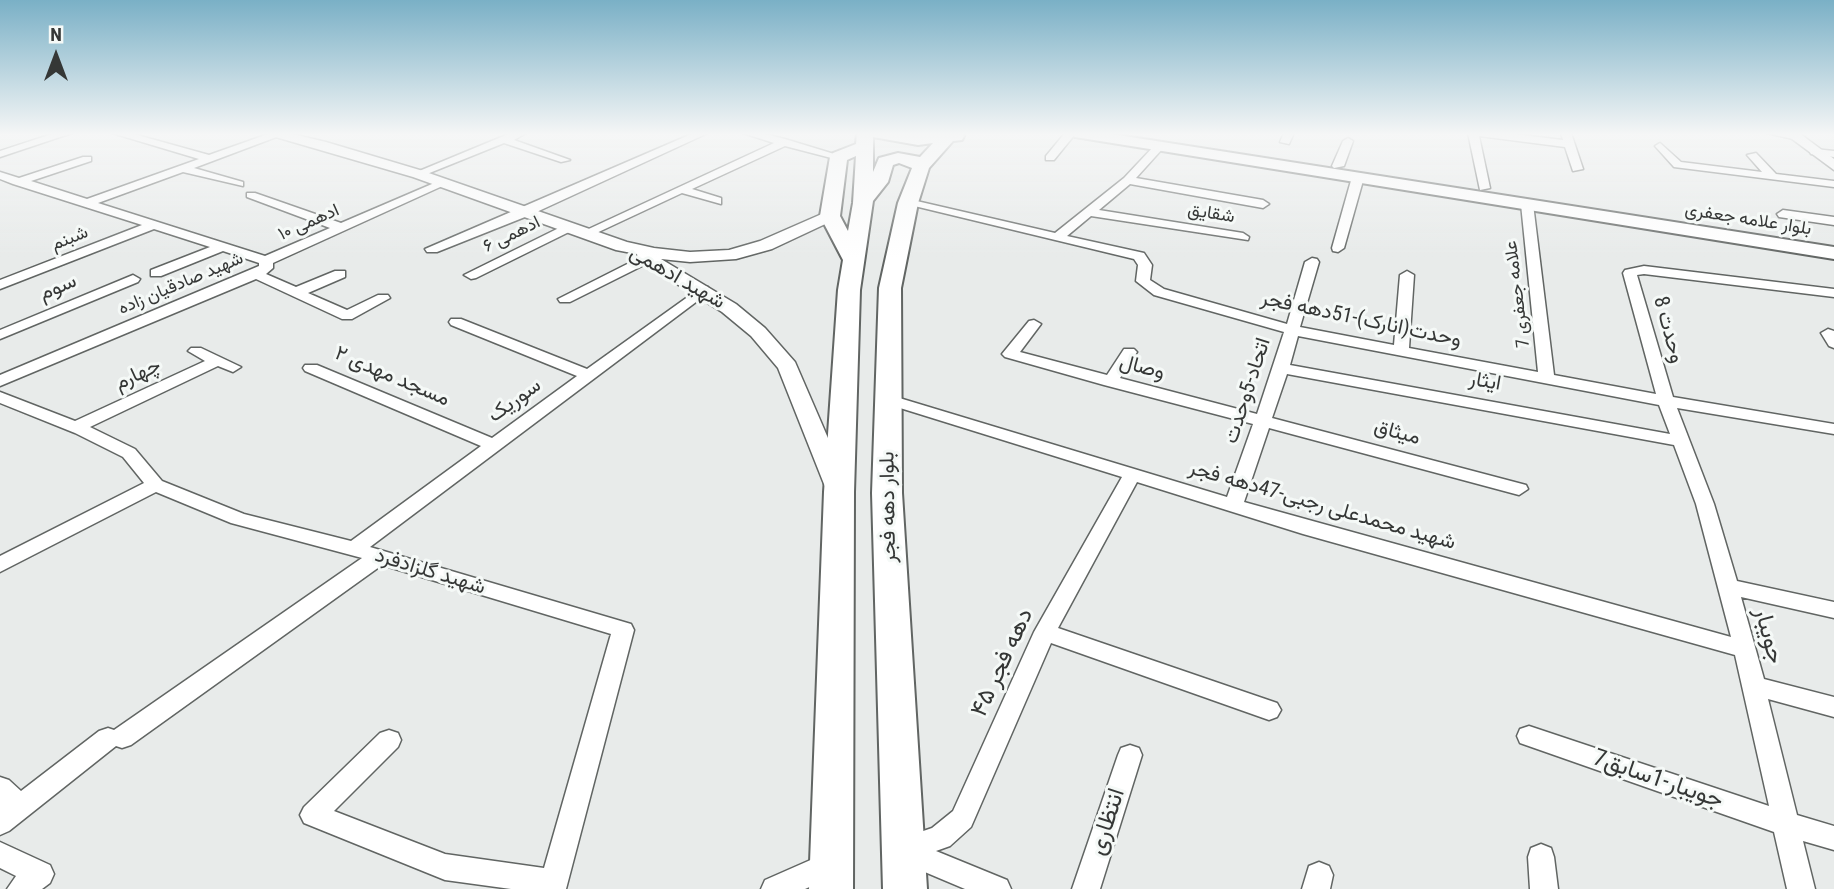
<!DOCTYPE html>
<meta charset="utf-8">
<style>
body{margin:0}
#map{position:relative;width:1834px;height:889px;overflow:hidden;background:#e8ebea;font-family:"Roboto Condensed",sans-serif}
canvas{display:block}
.north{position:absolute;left:21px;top:21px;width:70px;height:70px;-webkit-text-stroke:5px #f5f9f7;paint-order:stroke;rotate:0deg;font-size:19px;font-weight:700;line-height:28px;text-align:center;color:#353736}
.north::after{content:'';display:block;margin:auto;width:24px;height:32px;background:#353736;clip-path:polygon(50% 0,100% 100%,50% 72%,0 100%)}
</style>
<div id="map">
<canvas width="1834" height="889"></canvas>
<div class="north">N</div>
</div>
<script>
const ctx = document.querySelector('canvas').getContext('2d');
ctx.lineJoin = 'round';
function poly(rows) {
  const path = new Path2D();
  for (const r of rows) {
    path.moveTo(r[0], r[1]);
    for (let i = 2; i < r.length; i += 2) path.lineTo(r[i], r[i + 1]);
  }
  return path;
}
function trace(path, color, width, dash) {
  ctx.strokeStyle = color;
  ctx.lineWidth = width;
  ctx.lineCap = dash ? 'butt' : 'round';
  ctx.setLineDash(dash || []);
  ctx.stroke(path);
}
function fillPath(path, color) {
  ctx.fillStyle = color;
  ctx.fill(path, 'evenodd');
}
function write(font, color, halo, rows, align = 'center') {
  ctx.font = font + ' "Roboto Condensed",Vazirmatn,sans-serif';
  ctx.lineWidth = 6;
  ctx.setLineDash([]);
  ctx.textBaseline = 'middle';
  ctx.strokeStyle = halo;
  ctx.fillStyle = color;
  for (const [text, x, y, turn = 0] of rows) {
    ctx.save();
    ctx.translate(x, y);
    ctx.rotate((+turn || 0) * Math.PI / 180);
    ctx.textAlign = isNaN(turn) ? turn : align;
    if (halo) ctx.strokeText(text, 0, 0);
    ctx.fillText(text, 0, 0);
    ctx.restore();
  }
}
const minor = poly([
 [55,133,72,133,0,157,0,151,55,133],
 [112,133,130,133,209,155,271,133,287,133,194,168,243,182,243,186,183,172,98,203,265,256,330,228,247,197,247,193,255,193,341,223,439,181,449,183,273,263,273,268,266,274,296,287,335,271,345,271,345,277,308,293,347,310,378,295,388,295,390,298,352,319,342,319,256,279,0,386,0,375,259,266,259,263,223,251,161,276,151,276,151,270,210,247,154,229,0,289,0,280,142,225,13,184,0,179,0,172,19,178,83,157,91,157,91,161,31,181,87,199,199,159,112,133],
 [511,133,526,133,514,140,570,160,561,162,504,143,422,176,412,174,511,133],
 [694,133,708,133,530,215,437,252,427,252,425,249,694,133],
 [743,133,761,133,785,139,844,157,839,160,785,146,692,189,721,198,721,204,682,193,590,236,582,236,580,233,774,143,743,133],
 [1065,133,1076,133,1054,160,1046,160,1046,156,1065,133],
 [1284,133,1294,133,1289,144,1280,142,1284,133],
 [1468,133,1506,133,1563,140,1561,133,1571,133,1583,169,1573,171,1565,147,1479,136,1490,188,1480,190,1468,133],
 [1767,133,1795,133,1798,136,1793,139,1767,133],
 [1348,138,1353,141,1344,166,1334,168,1332,166,1343,141,1348,138],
 [1660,143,1681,162,1762,172,1747,155,1756,153,1776,174,1834,181,1834,187,1674,167,1655,146,1660,143],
 [1155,145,1164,147,1136,178,1263,200,1269,204,1263,208,1130,184,1099,210,1243,233,1249,237,1248,240,1091,216,1067,236,1144,253,1152,265,1150,280,1164,289,1287,324,1305,262,1312,258,1317,259,1319,262,1300,327,1394,345,1400,275,1407,271,1414,275,1409,348,1538,372,1521,204,1527,200,1533,204,1554,375,1656,394,1623,273,1625,270,1644,266,1834,289,1834,297,1644,274,1637,275,1673,397,1834,424,1834,434,1677,408,1714,504,1737,581,1834,602,1834,618,1741,597,1764,679,1834,697,1834,717,1768,699,1797,815,1834,826,1834,850,1803,841,1815,889,1787,889,1774,832,1520,743,1517,736,1520,729,1529,726,1769,806,1735,655,1303,534,1137,482,1058,628,1277,703,1281,710,1277,717,1269,720,1051,643,971,827,950,846,936,851,1007,880,1011,889,965,889,894,859,890,850,894,841,932,828,953,811,1034,632,1122,477,884,403,882,400,884,397,896,397,1227,497,1253,424,1104,385,1005,357,1002,354,1029,321,1034,320,1041,324,1020,352,1107,375,1124,349,1134,349,1137,352,1120,378,1257,414,1284,332,1154,295,1136,281,1138,265,1134,259,902,203,908,199,1055,233,1124,178,1155,145],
 [1298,336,1659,405,1670,434,1290,365,1298,336],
 [1287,374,1674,445,1696,504,1731,637,1244,502,1269,428,1519,495,1528,489,1526,485,1272,418,1287,374],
 [1815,149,1834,151,1834,157,1811,154,1810,152,1815,149],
 [1358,174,1364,177,1344,248,1338,252,1333,251,1332,248,1352,177,1358,174],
 [1783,210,1834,217,1834,225,1779,217,1777,214,1783,210],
 [569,223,575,227,573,230,476,278,471,279,464,275,569,223],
 [647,254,654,258,652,261,570,302,560,302,558,299,647,254],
 [133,275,140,279,138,282,0,339,0,330,133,275],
 [703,286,708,287,708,293,370,547,631,624,634,630,566,889,511,889,445,880,304,823,300,815,304,807,380,733,389,730,398,733,401,740,398,747,334,811,445,854,544,868,611,634,382,565,131,745,122,748,116,746,9,831,0,835,0,777,9,780,21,791,99,731,108,728,114,730,362,558,231,523,156,492,0,572,0,556,144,483,123,457,75,433,0,403,0,392,75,421,205,361,188,351,191,348,201,348,241,367,233,372,218,366,90,427,135,449,162,481,244,514,351,541,481,446,305,371,303,368,305,365,317,365,492,438,577,376,451,325,449,322,451,319,461,319,587,369,703,286],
 [1828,329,1834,331,1834,348,1829,346,1821,333,1828,329],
 [1130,745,1139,748,1142,755,1100,889,1072,889,1118,755,1121,748,1130,745],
 [0,842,50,865,54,874,50,883,42,889,7,889,16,876,0,868,0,842],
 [1541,844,1551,848,1554,857,1558,889,1530,889,1528,857,1531,848,1541,844],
 [831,851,841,855,845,864,841,873,805,889,761,889,765,880,831,851],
 [1319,862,1329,866,1333,875,1330,889,1302,889,1309,866,1319,862]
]);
const tertiary = poly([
 [262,133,288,133,326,142,423,171,627,242,654,248,690,252,729,250,760,241,824,213,836,213,838,216,836,219,772,249,736,259,690,262,661,259,736,304,765,328,795,362,850,489,847,494,838,497,829,494,826,489,778,368,751,336,722,312,638,260,637,254,616,250,413,177,262,133],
 [1784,133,1799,133,1834,159,1834,170,1784,133]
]);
const secondary = poly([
 [1068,133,1105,133,1834,247,1834,259,1075,137,1068,133]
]);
const primary = poly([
 [857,133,962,133,964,136,962,140,953,141,929,168,918,203,901,288,902,493,927,889,883,889,872,493,879,288,898,203,912,168,899,163,893,165,888,182,873,201,860,290,854,492,853,889,809,889,824,492,838,290,843,260,820,216,830,157,833,153,856,144,857,133],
 [873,137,918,145,933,143,920,157,898,153,879,158,873,172,873,137],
 [856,156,853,203,848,231,840,216,847,160,856,156]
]);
trace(minor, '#616563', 3);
trace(tertiary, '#616563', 3);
trace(secondary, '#616563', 4);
trace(primary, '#616563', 4);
fillPath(minor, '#fff');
fillPath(tertiary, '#fff');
fillPath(secondary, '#fff');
fillPath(primary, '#fff');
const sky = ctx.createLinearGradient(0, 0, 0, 258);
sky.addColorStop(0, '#7ab0c6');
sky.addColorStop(0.52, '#f5f6f6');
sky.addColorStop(1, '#f5f6f600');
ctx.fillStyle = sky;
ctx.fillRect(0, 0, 1834, 258);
write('18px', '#353736', '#f5f9f7', [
 ["شقایق",1211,214,9],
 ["بلوار علامه جعفری",1748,220,9],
 ["ادهمی ۱۰",309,223,-24],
 ["ادهمی ۶",512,235,-26],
 ["شبنم",70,239,-22],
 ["شهید صادقیان زاده",181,284,-23],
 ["علامه جعفری 7",1518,294,-97]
]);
write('21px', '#353736', '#f5f9f7', [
 ["شهید ادهمی",677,278,30],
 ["سوم",58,288,-23],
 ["وحدت(انارک)-51دهه فجر",1361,320,12],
 ["وحدت 8",1668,330,75],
 ["وصال",1142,368,15],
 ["چهارم",138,375,-25],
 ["مسجد مهدی ۲",392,377,23],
 ["ایثار",1485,382,10],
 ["اتحاد-5وحدت",1248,391,-72],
 ["سوریک",515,401,-36],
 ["میثاق",1397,433,15],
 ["شهید محمدعلی رجبی-47دهه فجر",1322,506,16],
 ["بلوار دهه فجر",889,507,-91],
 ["شهید گلزادفرد",430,572,17]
]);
write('24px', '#353736', '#f5f9f7', [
 ["جویبار",1768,636,75],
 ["دهه فجر ۴۵",1003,663,-65],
 ["7جویبار-1سابق",1658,780,19],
 ["انتظاری",1108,822,-72]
]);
</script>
